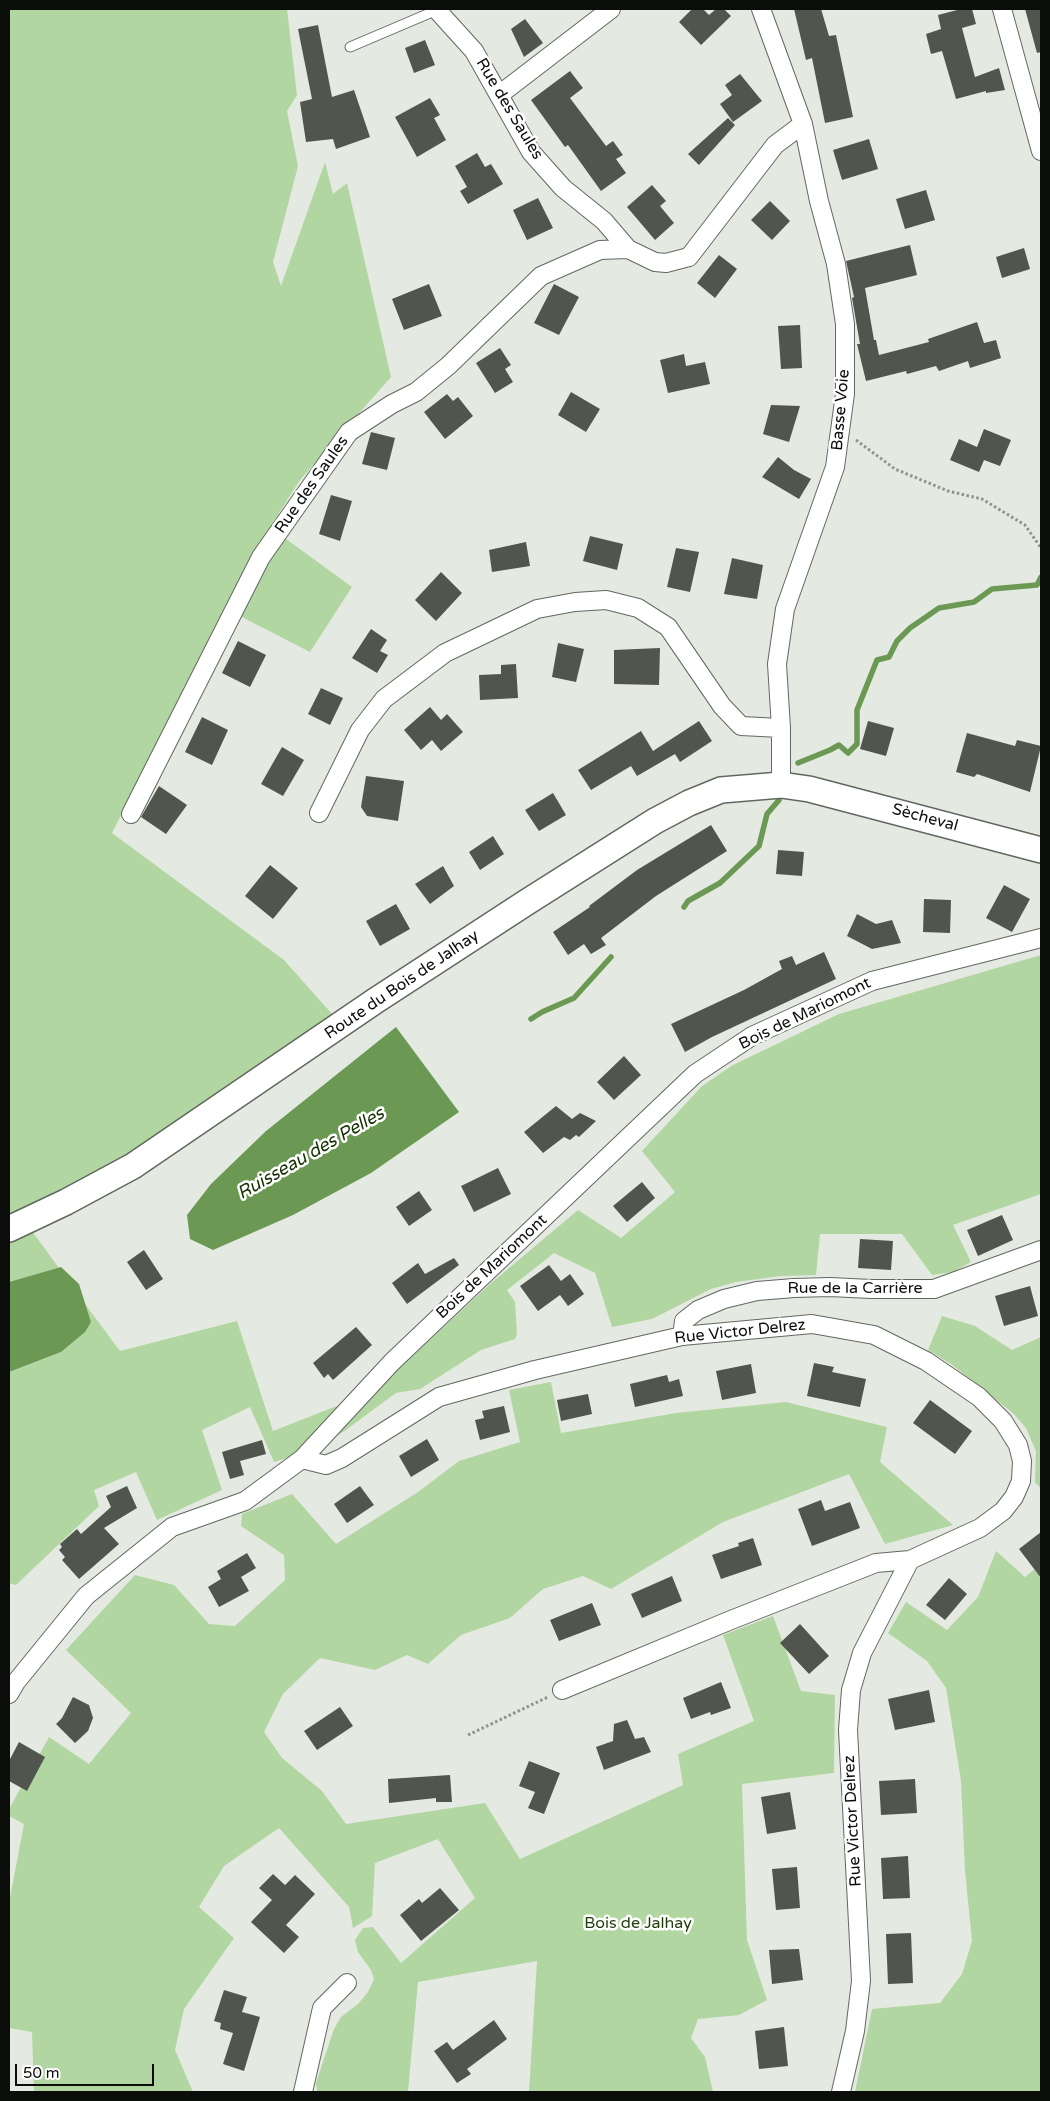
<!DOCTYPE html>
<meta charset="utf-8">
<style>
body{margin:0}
#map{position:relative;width:1050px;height:2101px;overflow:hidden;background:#e4eae2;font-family:"Varela Round",sans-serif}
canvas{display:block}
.frame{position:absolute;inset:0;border:10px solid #0b0d0b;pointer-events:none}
.scale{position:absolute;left:15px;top:2064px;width:139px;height:22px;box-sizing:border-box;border:2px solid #0b0d0b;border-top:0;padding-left:6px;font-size:15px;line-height:18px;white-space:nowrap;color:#0b0d0b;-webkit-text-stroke:4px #fff;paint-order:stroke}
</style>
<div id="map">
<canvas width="1050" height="2101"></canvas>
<div class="frame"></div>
<div class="scale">50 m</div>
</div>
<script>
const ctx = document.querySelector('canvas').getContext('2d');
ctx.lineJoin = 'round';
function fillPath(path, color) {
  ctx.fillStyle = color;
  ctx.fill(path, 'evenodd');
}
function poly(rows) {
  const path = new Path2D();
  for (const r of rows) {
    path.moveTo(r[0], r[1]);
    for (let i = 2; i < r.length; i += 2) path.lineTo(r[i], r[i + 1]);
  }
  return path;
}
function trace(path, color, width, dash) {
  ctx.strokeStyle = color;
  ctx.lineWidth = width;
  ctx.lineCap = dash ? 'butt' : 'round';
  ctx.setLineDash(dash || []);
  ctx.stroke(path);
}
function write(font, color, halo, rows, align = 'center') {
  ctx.font = font + ' "Varela Round",sans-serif';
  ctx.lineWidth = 5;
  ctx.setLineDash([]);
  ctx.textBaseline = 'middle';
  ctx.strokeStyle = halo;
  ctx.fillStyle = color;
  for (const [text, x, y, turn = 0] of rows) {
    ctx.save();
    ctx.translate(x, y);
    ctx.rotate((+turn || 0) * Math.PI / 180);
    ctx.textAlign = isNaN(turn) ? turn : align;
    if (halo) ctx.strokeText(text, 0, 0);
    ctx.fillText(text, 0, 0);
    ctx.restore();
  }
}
fillPath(poly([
 [9,9,287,9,297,95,287,111,298,166,273,262,281,286,325,162,333,194,347,183,391,377,300,480,252,555,112,833,284,960,341,1024,26,1223,59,1268,9,1282],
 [282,536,352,587,310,652,238,615],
 [1041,955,1041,1194,953,1225,971,1262,953,1272,932,1275,902,1234,820,1234,816,1275,781,1276,736,1282,711,1289,652,1319,612,1327,595,1273,554,1253,507,1290,515,1302,517,1334,515,1339,481,1350,420,1389,396,1393,343,1432,314,1450,274,1462,250,1407,202,1430,222,1490,157,1520,136,1472,94,1490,99,1506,16,1585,9,1583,9,1372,61,1352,91,1322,85,1304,120,1351,237,1321,273,1431,375,1391,490,1284,578,1210,621,1238,675,1192,642,1151,702,1086,733,1065,839,1014],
 [942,1316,975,1326,1012,1350,1041,1337,1041,1489,1035,1482,1036,1451,1026,1428,1014,1414,951,1364,928,1350],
 [551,1382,561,1433,676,1413,786,1402,887,1427,880,1462,953,1525,885,1544,849,1474,723,1522,611,1589,583,1576,543,1589,510,1618,461,1635,428,1664,407,1655,375,1670,320,1658,283,1694,264,1732,282,1758,322,1791,346,1824,485,1803,520,1859,683,1785,678,1754,754,1721,723,1635,773,1616,801,1691,835,1695,834,1773,742,1784,747,1940,767,2000,739,2015,698,2019,691,2038,705,2057,713,2092,529,2092,537,1961,418,1982,408,2092,317,2092,316,2083,334,2029,341,2017,358,2004,368,1992,374,1979,371,1970,358,1952,355,1940,363,1928,373,1927,401,1963,475,1898,438,1839,375,1863,372,1916,353,1928,349,1907,279,1828,224,1866,199,1907,234,1938,184,2009,175,2050,193,2092,34,2092,32,2032,9,2028,9,1903,24,1824,9,1816,9,1809,49,1737,89,1764,131,1713,66,1650,135,1575,174,1585,209,1624,235,1626,285,1580,284,1555,241,1526,242,1514,292,1494,336,1544,418,1492,459,1461,520,1442,509,1390],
 [996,1551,1025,1577,1041,1564,1041,2092,855,2092,872,2009,940,2003,962,1974,972,1941,965,1871,961,1781,946,1688,927,1661,888,1633,906,1602,947,1630,978,1597]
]), '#b2d6a1');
fillPath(poly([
 [396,1027,459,1112,371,1173,293,1215,213,1250,190,1239,187,1215,211,1184,266,1131],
 [61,1267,79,1284,91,1322,85,1332,61,1352,9,1372,9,1282]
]), '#6b9954');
trace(poly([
 [798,763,830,750,839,745,848,753,857,744,857,710,877,660,889,657,897,641,910,628,939,608,974,602,992,589,1037,585,1041,577],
 [684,907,688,901,720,883,759,846,767,814,779,800],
 [531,1019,542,1012,574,998,611,957]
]), '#6b9954', 5.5);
fillPath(poly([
 [692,9,703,9,709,15,716,9,724,9,731,16,701,45,679,22],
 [794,9,821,9,829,36,836,35,853,117,825,123,812,58,806,60],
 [961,9,972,9,976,24,962,28,975,77,999,68,1005,90,986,93,986,91,956,99,942,51,931,54,926,34,941,29,938,15],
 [1025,9,1041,9,1041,52,1037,53],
 [525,19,543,43,524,57,511,29],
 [318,25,332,97,354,90,370,137,336,149,333,139,306,142,300,102,312,99,298,29],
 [425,40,435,65,414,73,405,48],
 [570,71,583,88,570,98,606,146,613,141,623,155,616,159,626,173,601,191,568,145,565,147,531,100],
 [740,74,762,101,733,122,720,104,732,95,725,85],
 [430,98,440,115,434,118,446,140,417,157,395,117],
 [728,118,735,125,699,165,688,154],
 [869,139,878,169,842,180,833,150],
 [477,153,485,167,491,164,503,184,468,204,460,191,467,187,455,166],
 [652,185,666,201,660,206,674,223,655,240,627,207],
 [926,190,935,220,905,229,896,199],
 [538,198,553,228,527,240,513,210],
 [770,201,790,221,772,240,751,220],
 [910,245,917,275,865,288,874,340,876,340,879,355,929,342,928,339,977,322,984,343,996,340,1001,358,970,368,968,361,939,371,936,366,907,374,906,371,866,381,857,344,860,344,852,298,854,297,846,261],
 [1024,248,1030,269,1002,278,996,257],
 [719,255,737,269,715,298,697,283],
 [429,284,442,316,404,330,392,299],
 [554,284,579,297,559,335,534,323],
 [800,325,802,368,781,369,778,326],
 [500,348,511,365,505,369,513,382,495,393,476,363],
 [684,354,686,366,705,362,710,384,668,393,660,360],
 [571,392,600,409,586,432,558,415],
 [447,394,453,401,458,397,473,416,445,439,424,412],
 [771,405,800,406,789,442,763,434],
 [984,429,1011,440,1000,466,984,460,979,472,950,460,959,439,977,447],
 [371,432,395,438,387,470,362,464],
 [778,457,794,470,811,479,799,499,762,477],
 [331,495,352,501,340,541,319,534],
 [590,536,623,544,617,570,583,561],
 [526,542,530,566,492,572,489,550],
 [676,548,699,552,690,592,667,587],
 [732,558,763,565,757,599,724,594],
 [441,572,462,593,436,621,415,600],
 [371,629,387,640,380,651,388,655,377,673,352,658],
 [238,641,266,655,250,687,222,673],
 [558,643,584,649,576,682,552,677],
 [660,648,659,685,614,684,614,650],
 [516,664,518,698,480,700,479,675,501,674,501,665],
 [321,688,343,698,330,725,308,714],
 [430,707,441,720,447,714,463,732,441,751,432,740,421,750,404,730],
 [202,717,228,730,212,765,185,752],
 [699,721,712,741,680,762,675,754,637,776,631,766,591,790,578,770,641,731,653,751],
 [868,721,894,728,886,756,860,749],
 [967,733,1015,746,1017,740,1041,746,1030,792,977,774,974,777,956,772],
 [282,747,304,760,283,796,261,784],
 [366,776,404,781,398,821,367,816,361,807],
 [159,786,187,805,166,834,141,817],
 [553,793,566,815,539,831,525,810],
 [711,825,727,851,656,896,601,938,606,945,591,954,584,944,568,955,553,932,590,907,589,906,637,870],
 [493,836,504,854,480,870,469,852],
 [778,850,804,852,802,876,776,874],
 [270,865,298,888,273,919,245,896],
 [443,866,454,886,430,904,415,884],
 [1004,885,1030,899,1012,932,986,918],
 [924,899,951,900,950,933,923,932],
 [396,904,410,929,380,946,366,921],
 [857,914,876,924,892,920,901,943,872,949,847,936],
 [824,952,836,979,712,1037,685,1052,671,1024,744,990,782,969,779,961,792,956,796,965],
 [624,1056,641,1075,614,1100,597,1082],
 [556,1106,572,1119,580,1113,596,1121,579,1137,576,1135,570,1140,564,1137,543,1153,524,1132],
 [498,1168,511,1194,474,1212,461,1186],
 [642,1182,655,1198,627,1222,613,1206],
 [419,1191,432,1210,409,1226,396,1207],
 [1002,1215,1013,1240,978,1256,967,1230],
 [860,1239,893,1241,891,1270,858,1268],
 [144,1250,163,1279,146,1290,127,1262],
 [454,1258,459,1265,407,1304,392,1283,418,1263,425,1274],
 [549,1265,561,1281,570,1274,584,1294,568,1306,560,1295,538,1311,520,1286],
 [1030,1286,1038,1316,1004,1326,995,1296],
 [356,1327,372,1345,333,1380,328,1374,324,1378,313,1363],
 [814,1363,834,1367,832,1372,866,1379,860,1407,807,1396],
 [751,1364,756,1393,722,1400,716,1371],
 [667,1375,669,1382,679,1379,683,1396,635,1407,630,1384],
 [588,1394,592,1414,561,1421,557,1400],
 [930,1400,972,1431,955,1454,913,1423],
 [504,1406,510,1432,480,1440,475,1420,484,1418,482,1411],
 [427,1439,439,1460,411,1477,399,1456],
 [262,1440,266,1454,240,1461,244,1475,230,1479,222,1452],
 [127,1486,137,1508,104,1528,119,1544,79,1579,62,1560,65,1557,59,1550,62,1547,60,1544,77,1529,81,1534,111,1507,106,1496],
 [360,1486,374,1505,347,1523,334,1504],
 [821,1500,825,1511,850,1502,860,1528,812,1546,798,1509],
 [1041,1532,1041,1578,1019,1549],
 [753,1538,762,1565,721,1579,712,1555,739,1546,738,1543],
 [247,1553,256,1568,241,1577,249,1591,219,1607,208,1587,221,1579,217,1571],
 [672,1576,682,1601,642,1618,631,1594],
 [949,1578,967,1594,945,1620,926,1605],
 [592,1603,601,1625,559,1641,550,1620],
 [800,1624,829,1656,809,1674,780,1643],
 [721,1682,731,1708,711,1715,710,1712,691,1719,683,1698],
 [929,1690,935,1722,895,1730,888,1699],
 [73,1697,89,1705,93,1718,88,1731,75,1743,56,1724,62,1718],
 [340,1707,353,1726,317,1750,304,1731],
 [627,1720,635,1739,644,1737,651,1752,604,1770,596,1747,613,1741,614,1724],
 [19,1742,45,1757,27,1791,9,1781,9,1761],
 [529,1761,560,1773,544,1814,528,1808,535,1792,519,1786],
 [450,1775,452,1802,436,1802,436,1798,389,1803,388,1779],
 [915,1779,917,1813,881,1815,879,1781],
 [790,1792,796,1829,767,1834,761,1797],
 [908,1856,910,1898,883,1899,881,1858],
 [797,1867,800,1908,776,1910,772,1869],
 [273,1874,285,1885,295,1875,315,1894,286,1925,299,1937,284,1953,251,1922,272,1900,259,1888],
 [440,1888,459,1910,421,1941,400,1915,419,1899,422,1903],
 [911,1933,913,1983,888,1984,886,1934],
 [799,1949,803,1980,772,1984,769,1950],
 [224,1990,247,1997,242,2012,260,2017,244,2071,223,2064,233,2033,220,2029,221,2023,214,2021],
 [494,2020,507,2039,467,2069,471,2074,457,2083,434,2051,447,2042,453,2050],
 [784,2027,788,2066,759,2069,755,2031]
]), '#50554d');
const service = poly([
 [350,47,437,10]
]);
const minor = poly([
 [436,9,474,51,531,152,563,188,604,221,628,249,655,262,666,263,689,257,775,145,803,124],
 [761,9,803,124,819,201,836,264,845,324,845,394,835,467,785,609,777,664,781,728,781,785],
 [1002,9,1041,151],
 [499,95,611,9],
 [319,813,360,730,384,699,445,653,537,609,575,602,606,600,638,608,668,627,722,706,741,726,781,728],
 [131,814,261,557,349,432,392,404,416,392,448,366,541,276,600,250,628,249],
 [682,1336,684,1321,698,1310,724,1299,757,1291,794,1288,830,1287,871,1289,934,1289,1041,1250],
 [302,1459,326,1465,342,1458,439,1397,535,1370,682,1336,812,1324,874,1335,926,1361,979,1397,1003,1421,1018,1445,1022,1461,1021,1481,1014,1497,1003,1511,980,1528,910,1560,876,1563,731,1620,562,1690],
 [9,1694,16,1682,86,1596,172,1527,245,1501,302,1459,392,1362,695,1074,752,1036,872,981,1041,938],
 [303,2092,322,2008,347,1983],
 [841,2092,855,2031,861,1981,848,1730,851,1690,862,1653,910,1560]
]);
const secondary = poly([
 [9,1229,66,1202,133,1166,375,1001,527,902,655,821,689,803,721,790,781,785,809,789,1041,850]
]);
trace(service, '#626860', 11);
trace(minor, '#626860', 20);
trace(secondary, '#626860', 28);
trace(poly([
 [856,440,895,469,948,491,982,499,1025,525,1041,548],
 [468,1735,548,1697]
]), '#8f938d', 3, [2.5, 2.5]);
trace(service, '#fff', 9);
trace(minor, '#fff', 18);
trace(secondary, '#fff', 25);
write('16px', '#0b0d0b', '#fff', [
 ["Rue des Saules",509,109,59],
 ["Basse Voie",841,410,-85],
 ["Rue des Saules",312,485,-55],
 ["Sècheval",925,818,15],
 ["Route du Bois de Jalhay",402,985,-34],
 ["Bois de Mariomont",805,1014,-26],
 ["Bois de Mariomont",492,1267,-43],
 ["Rue de la Carrière",855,1289],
 ["Rue Victor Delrez",740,1332,-6],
 ["Rue Victor Delrez",853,1821,-93]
]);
write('16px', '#1e3d0b', '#fff', [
 ["Bois de Jalhay",638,1924]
]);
write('italic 18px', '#143200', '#fff', [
 ["Ruisseau des Pelles",311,1154,-30]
]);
</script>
